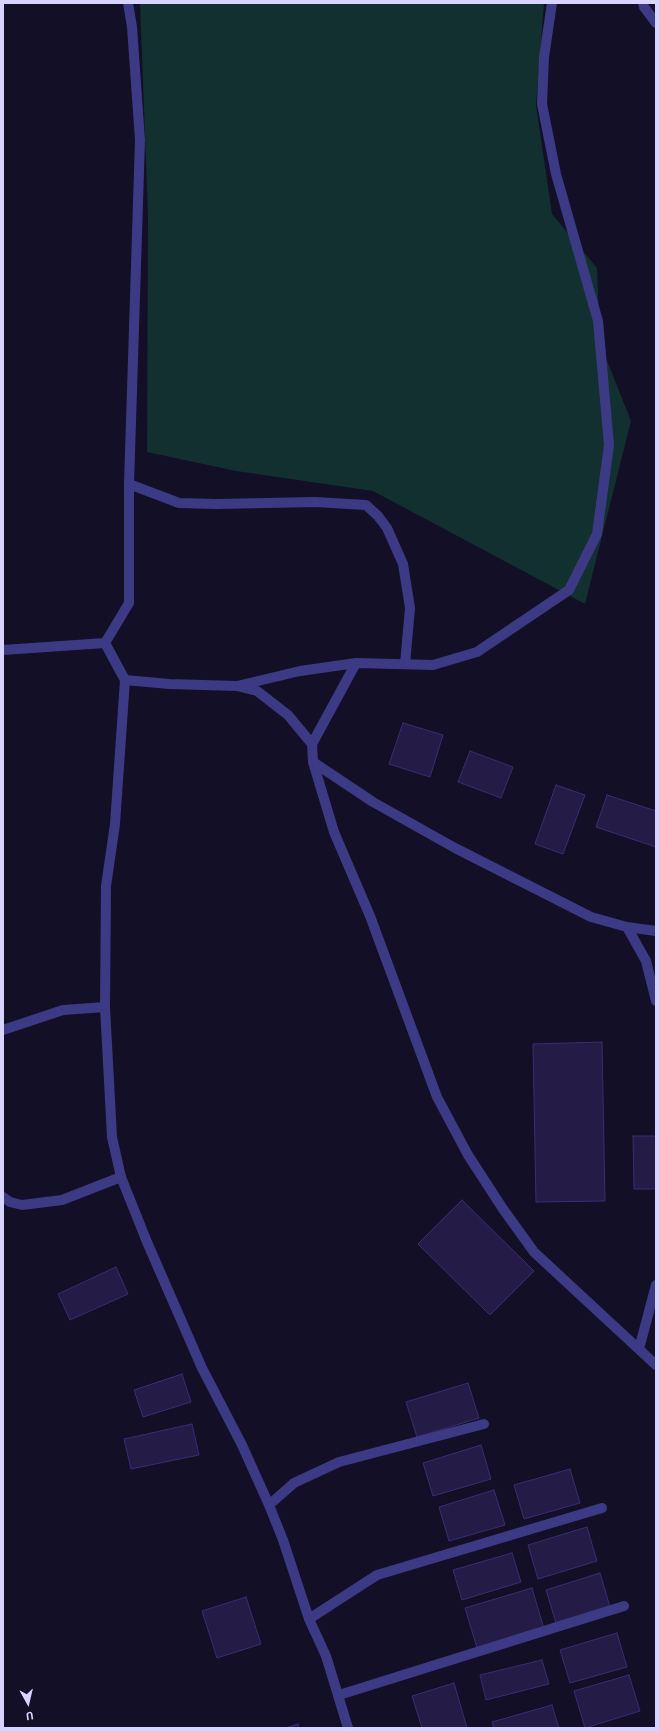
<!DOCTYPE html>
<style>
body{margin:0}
#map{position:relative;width:659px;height:1731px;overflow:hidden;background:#130f26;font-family:Roboto,sans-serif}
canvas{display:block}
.frame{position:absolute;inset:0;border:4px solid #d9d4ff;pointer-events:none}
.north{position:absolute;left:8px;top:1683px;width:40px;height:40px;-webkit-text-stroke:3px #130f26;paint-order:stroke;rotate:172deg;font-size:11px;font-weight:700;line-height:16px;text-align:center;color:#d9d4ff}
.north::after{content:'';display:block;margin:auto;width:14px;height:18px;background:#d9d4ff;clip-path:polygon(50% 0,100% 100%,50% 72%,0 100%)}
</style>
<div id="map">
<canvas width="659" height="1731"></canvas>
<div class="frame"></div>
<div class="north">U</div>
</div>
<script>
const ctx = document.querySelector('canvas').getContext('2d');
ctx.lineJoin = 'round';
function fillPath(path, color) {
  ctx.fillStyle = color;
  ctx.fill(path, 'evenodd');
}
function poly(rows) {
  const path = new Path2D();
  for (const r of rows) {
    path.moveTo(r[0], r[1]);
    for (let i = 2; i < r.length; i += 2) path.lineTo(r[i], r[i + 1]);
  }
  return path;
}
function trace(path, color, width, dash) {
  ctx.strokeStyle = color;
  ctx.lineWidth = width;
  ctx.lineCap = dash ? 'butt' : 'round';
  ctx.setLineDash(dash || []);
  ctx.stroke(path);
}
fillPath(poly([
 [140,3,544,3,536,105,552,214,597,268,600,343,631,421,585,604,373,491,236,471,147,452,148,215]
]), '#12302f');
const building = poly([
 [403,723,443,735,430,777,389,764,403,723],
 [470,751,513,767,501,798,458,782,470,751],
 [556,785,585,795,563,854,535,844,556,785],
 [607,795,656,811,656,847,596,827,607,795],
 [602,1042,605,1201,536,1202,533,1044,602,1042],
 [633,1136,656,1136,656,1189,634,1189,633,1136],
 [462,1200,534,1271,490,1315,418,1244,462,1200],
 [116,1267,128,1294,70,1320,58,1294,116,1267],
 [182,1374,191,1402,143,1417,134,1390,182,1374],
 [468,1383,479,1418,417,1437,406,1402,468,1383],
 [192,1424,199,1455,131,1469,124,1439,192,1424],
 [481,1445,491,1479,433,1496,423,1463,481,1445],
 [570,1469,580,1503,524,1519,514,1485,570,1469],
 [494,1490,505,1525,449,1541,439,1507,494,1490],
 [587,1527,597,1561,538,1579,528,1545,587,1527],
 [512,1553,521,1582,462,1600,453,1570,512,1553],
 [600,1573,610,1607,556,1623,546,1590,600,1573],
 [532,1588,544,1629,477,1648,465,1608,532,1588],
 [246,1597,261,1644,217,1658,202,1611,246,1597],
 [617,1633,627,1667,570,1683,560,1650,617,1633],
 [542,1660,549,1684,486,1700,480,1675,542,1660],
 [629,1675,640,1711,585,1728,574,1691,629,1675],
 [454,1683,467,1728,422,1728,412,1696,454,1683],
 [552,1705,559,1728,494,1728,492,1722,552,1705],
 [298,1724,299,1728,285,1728,298,1724]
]);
fillPath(building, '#241b47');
trace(building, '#3b2d73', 1);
trace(poly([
 [643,3,644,7,656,23],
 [129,484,179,503,216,504,315,502,366,505,378,516,387,528,403,564,410,608,405,664],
 [3,650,105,643],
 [125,680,169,684,237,686,257,691,288,715,312,744,313,762,373,802,455,848,591,917,627,927,656,931],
 [237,686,300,671,356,663,433,665,477,652,569,590,597,534,609,445,598,321,556,174,542,104,544,57,552,3],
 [312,744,356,663],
 [313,762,334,832,370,916,437,1097,468,1155,503,1209,534,1252,656,1365],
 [627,927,646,961,656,1001],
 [3,1030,63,1010,105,1007],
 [3,1197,10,1202,22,1205,62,1200,121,1177],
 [639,1349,656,1285]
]), '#3d3a85', 10);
trace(poly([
 [128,3,132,27,140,140,129,484,129,603,105,643,125,680,115,824,106,886,105,1007,112,1137,121,1177,147,1242,202,1368,242,1445,269,1505,283,1540,309,1619,326,1656,348,1728],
 [269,1505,294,1483,339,1462,484,1424],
 [309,1619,377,1575,602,1508],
 [339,1695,624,1606]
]), '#3d3a85', 10);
</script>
